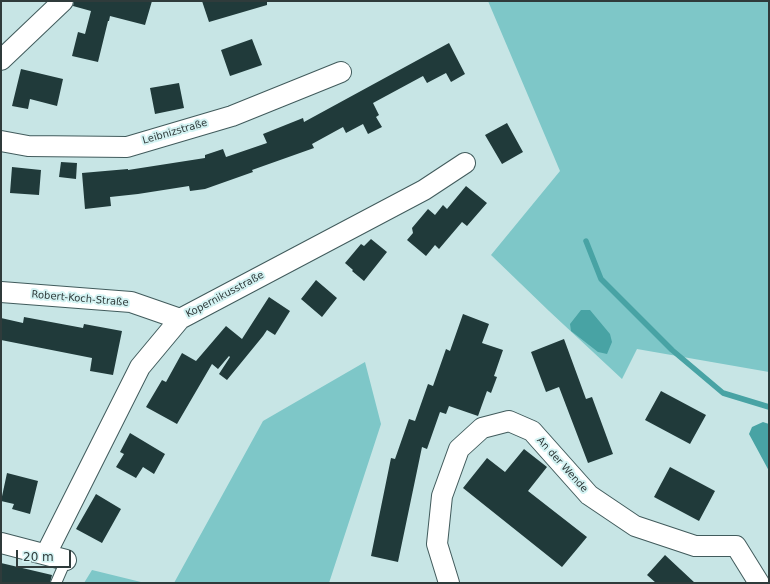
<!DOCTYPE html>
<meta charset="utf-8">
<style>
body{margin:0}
#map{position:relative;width:770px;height:584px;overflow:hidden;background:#c7e5e5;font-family:"DejaVu Sans",sans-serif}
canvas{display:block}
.frame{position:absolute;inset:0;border:2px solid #2f3b3b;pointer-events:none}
.scale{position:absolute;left:16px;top:550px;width:55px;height:18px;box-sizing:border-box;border:2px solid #2f3b3b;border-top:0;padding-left:5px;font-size:12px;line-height:14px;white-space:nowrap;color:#2f3b3b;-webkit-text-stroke:3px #d4f3f3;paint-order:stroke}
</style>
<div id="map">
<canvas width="770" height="584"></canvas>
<div class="frame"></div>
<div class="scale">20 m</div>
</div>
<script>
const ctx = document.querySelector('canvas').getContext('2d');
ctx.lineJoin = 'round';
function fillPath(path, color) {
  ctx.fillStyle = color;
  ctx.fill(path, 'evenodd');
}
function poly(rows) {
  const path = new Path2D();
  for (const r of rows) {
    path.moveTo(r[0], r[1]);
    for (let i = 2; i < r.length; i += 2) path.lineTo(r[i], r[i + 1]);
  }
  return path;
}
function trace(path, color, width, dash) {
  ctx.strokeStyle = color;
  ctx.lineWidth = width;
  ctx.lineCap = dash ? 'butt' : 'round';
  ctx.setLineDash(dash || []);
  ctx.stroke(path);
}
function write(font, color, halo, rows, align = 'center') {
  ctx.font = font + ' "DejaVu Sans",sans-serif';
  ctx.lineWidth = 4;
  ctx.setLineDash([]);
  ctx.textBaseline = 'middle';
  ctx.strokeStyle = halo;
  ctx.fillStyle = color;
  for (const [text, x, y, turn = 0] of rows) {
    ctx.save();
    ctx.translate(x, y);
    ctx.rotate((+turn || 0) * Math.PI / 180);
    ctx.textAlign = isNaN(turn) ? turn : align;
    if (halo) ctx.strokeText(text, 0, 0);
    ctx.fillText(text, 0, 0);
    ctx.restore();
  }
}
fillPath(poly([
 [488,1,769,1,769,372,637,349,622,379,549,311,491,255,560,171],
 [365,362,381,424,329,583,174,583,263,421],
 [92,570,145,583,84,583]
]), '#7ec7c8');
fillPath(poly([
 [581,310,590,310,610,334,612,342,607,354,598,352,571,331,570,324],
 [763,422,769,424,769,471,749,434,752,427]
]), '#48a3a4');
trace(poly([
 [586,241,601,279,672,350,723,393,769,407]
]), '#48a3a4', 5.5);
fillPath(poly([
 [74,1,152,1,145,25,110,16,109,21,108,21,98,62,72,56,78,32,85,34,91,11,73,6],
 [202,1,267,1,267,5,209,22],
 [252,39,262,65,230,76,221,50],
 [449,43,465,74,451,82,446,73,427,83,423,76,373,103,379,115,376,117,382,127,368,134,363,124,346,133,343,127,312,144,314,148,252,170,253,172,205,189,190,191,189,186,138,194,110,197,111,206,85,209,82,173,128,169,128,170,205,158,205,155,223,149,226,157,267,143,263,134,303,118,304,122],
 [21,69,63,79,57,106,30,99,28,109,12,106],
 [179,83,184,108,155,114,150,88],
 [507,123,523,152,502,164,485,135],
 [61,162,77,163,76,179,59,177],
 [12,167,41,170,39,195,10,193],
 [466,186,487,203,467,226,462,222,439,249,435,245,426,256,407,240,413,233,412,228,428,209,435,215,443,205,447,209],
 [371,239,387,252,364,281,352,271,353,270,345,263,361,244,364,246],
 [316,280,337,298,322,317,301,299],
 [269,297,290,311,275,335,267,330,263,336,227,380,219,374,230,357,229,356,218,369,212,364,177,424,146,407,162,380,166,382,182,353,196,361,226,326,242,339],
 [463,314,489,324,482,343,503,350,494,376,497,377,491,393,487,391,478,416,449,406,446,414,440,412,427,449,422,447,398,562,371,556,391,458,395,459,409,419,415,421,428,384,433,386,446,349,450,351],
 [24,317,83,328,84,324,122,331,113,375,90,371,92,358,1,340,1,318,23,323],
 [564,339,586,399,592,397,613,454,588,463,559,387,546,392,531,352],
 [661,391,706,415,690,444,645,420],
 [130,433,165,454,154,474,143,467,136,478,116,467,124,454,120,452],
 [524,449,547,467,528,491,587,537,562,567,463,488,487,458,505,472],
 [670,467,715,491,699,521,654,497],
 [7,473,38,481,30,514,12,509,14,504,1,501],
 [96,494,121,509,102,543,76,529],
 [665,555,695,583,656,583,647,575],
 [1,563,52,575,50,583,1,583]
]), '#203a3a');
const lane = poly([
 [56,583,66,560]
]);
const street = poly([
 [1,60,63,1],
 [1,141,28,146,127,147,232,116,341,72],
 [1,292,131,302,180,319],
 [1,543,66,560],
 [46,554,140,367,180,319,424,190,465,163],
 [449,583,437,544,442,496,459,449,482,428,509,421,532,431,589,495,635,526,695,546,736,546,759,583]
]);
trace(lane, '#415b5c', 12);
trace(street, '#415b5c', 22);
trace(lane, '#fff', 10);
trace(street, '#fff', 20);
write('10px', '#2f3b3b', '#d4f3f3', [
 ["Leibnizstraße",175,132,-16],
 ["Kopernikusstraße",225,295,-28],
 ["Robert-Koch-Straße",80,299,5],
 ["An der Wende",562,465,48]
]);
</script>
